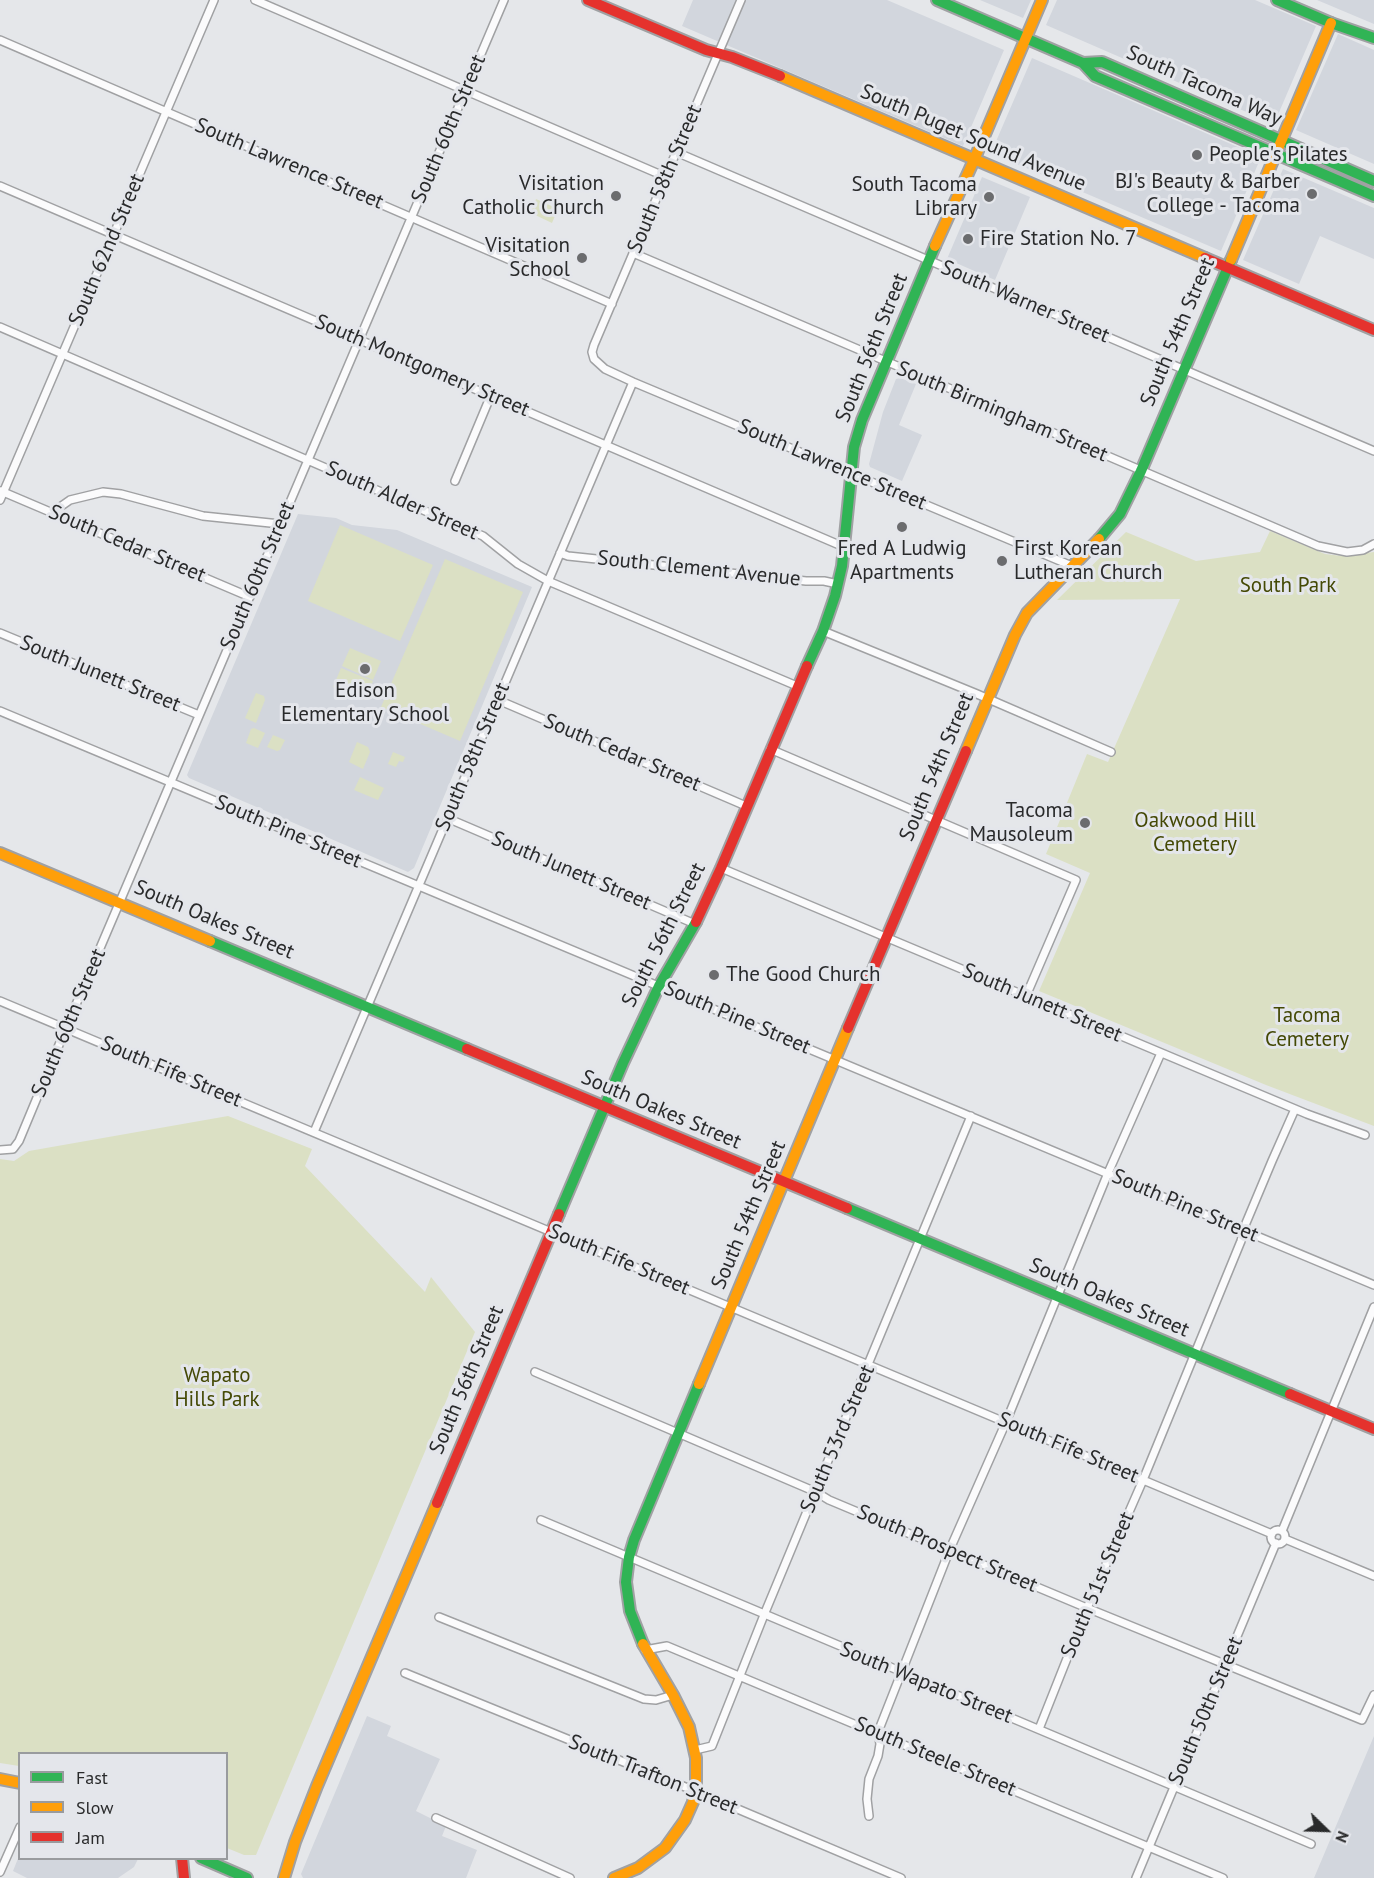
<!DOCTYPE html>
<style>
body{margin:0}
#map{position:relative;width:1374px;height:1878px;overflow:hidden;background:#e5e7ea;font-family:"PT Sans",sans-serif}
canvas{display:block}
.legend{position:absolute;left:18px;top:1752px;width:210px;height:108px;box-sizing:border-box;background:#e4e6eb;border:2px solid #999b9e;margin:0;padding:8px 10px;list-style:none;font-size:18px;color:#292a2b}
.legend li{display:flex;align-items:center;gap:12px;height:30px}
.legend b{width:30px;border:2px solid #999b9e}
.north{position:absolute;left:1296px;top:1800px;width:60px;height:60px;-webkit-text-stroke:4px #e4e6eb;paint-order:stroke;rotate:113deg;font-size:16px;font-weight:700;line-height:24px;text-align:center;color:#292a2b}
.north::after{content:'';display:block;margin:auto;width:21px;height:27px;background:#292a2b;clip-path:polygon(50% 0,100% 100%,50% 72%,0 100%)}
</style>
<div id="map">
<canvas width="1374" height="1878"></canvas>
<ul class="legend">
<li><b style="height:8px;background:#30b455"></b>Fast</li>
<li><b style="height:8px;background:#ff9f0a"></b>Slow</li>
<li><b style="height:8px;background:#e5322d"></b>Jam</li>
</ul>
<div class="north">N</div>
</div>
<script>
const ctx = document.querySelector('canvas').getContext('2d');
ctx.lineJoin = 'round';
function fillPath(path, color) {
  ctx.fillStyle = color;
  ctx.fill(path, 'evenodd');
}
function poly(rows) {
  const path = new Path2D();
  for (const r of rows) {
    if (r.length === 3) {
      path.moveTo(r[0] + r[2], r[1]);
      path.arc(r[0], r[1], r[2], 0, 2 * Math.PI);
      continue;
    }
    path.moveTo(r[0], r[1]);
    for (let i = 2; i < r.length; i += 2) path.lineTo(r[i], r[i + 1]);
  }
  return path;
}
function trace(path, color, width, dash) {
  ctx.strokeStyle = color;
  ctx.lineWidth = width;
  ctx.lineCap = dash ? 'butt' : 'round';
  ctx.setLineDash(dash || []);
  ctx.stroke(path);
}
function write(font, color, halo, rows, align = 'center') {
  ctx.font = font + ' "PT Sans",sans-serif';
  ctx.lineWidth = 6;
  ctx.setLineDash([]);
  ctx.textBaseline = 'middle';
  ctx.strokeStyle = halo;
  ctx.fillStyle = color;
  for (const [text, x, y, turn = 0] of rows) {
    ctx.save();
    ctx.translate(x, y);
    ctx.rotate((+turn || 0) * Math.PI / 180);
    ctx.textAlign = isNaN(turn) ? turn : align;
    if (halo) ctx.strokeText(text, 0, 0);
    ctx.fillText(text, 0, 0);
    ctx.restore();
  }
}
fillPath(poly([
 [693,0,887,0,1004,50,963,146,682,26],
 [980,0,1031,0,1023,18],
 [1057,0,1255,0,1316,26,1274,124,1046,25],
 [1317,0,1374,0,1374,24],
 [1338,34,1374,50,1374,164,1296,130],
 [1032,58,1261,157,1221,251,991,153],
 [1283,169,1374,208,1374,259,1320,236,1299,284,1243,260],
 [982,177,1030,197,995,280,947,259],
 [900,378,916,384,899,425,922,435,902,481,870,467,869,464,883,412,896,379],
 [298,514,336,518,352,525,397,530,532,587,414,868,408,872,189,778,187,775],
 [367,1716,391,1726,387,1736,440,1759,416,1811,446,1826,442,1836,477,1850,466,1878,303,1878,301,1874],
 [1374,1736,1374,1878,1314,1878],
 [19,1856,20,1858,138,1859,134,1867,118,1878,27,1878,13,1871]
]), '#d2d6dd');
fillPath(poly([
 [536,199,558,209,552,223,531,213],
 [340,525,433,565,400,641,308,601],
 [1270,531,1325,554,1342,556,1374,552,1374,1126,1266,1085,1039,991,1090,873,1046,854,1087,754,1108,762,1180,599,1057,600,1126,532,1196,561,1260,552],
 [445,559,523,592,460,741,381,707],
 [350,648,381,661,373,680,342,666],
 [341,668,373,681,365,700,333,687],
 [256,693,264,696,265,700,256,723,245,718],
 [254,728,265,733,258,748,246,743,251,729],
 [273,735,285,740,280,750,277,751,267,747],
 [357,742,368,747,370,752,363,769,349,762],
 [393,752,405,757,403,762,399,761,396,767,388,764],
 [360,777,384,788,378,800,354,790],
 [228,1116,312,1149,305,1166,425,1292,431,1277,475,1332,256,1855,244,1855,227,1848,226,1754,20,1754,19,1766,0,1763,0,1159,14,1161,29,1151]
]), '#dbe0c4');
const street = poly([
 [255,0,666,177],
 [741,0,594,345,592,352,594,359,605,369,633,382,1072,566],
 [0,40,612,304],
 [676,152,1374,451],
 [0,186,844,547],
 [633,253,1318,546,1347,552,1363,550,1374,544],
 [0,327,483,536,518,564,548,581,797,686],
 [455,481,491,395],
 [1,491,250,597],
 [0,500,214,0],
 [56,514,60,507,70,500,103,492,121,494,203,516,280,524],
 [560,553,568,556,806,581,824,581,838,584],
 [823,631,977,694,1111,752],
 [0,633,199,715],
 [498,700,746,806],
 [0,711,1374,1285],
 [770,749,1076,880,1026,996],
 [447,818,695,924],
 [721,868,1307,1114,1365,1135],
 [0,1001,1272,1534],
 [314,1132,633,382],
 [0,1150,13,1149,19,1141,66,1028,504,0],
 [535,1372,816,1492,829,1500,1087,1608,1362,1720,1374,1695],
 [541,1520,1311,1844],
 [1278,1537,7],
 [1282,1531,1374,1307],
 [1285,1539,1374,1576],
 [439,1617,644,1699,656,1700,673,1695],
 [645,1650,667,1646,1223,1878],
 [405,1673,695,1791,901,1878],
 [1039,1729,1087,1608,1143,1480,1241,1241,1246,1223,1272,1161,1295,1109],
 [695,1750,712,1746,764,1615,971,1116],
 [869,1816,867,1799,869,1779,878,1756,880,1744,878,1732,950,1549,1006,1422,1108,1173,1161,1053],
 [436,1818,570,1878],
 [0,1872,20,1827],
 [1136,1878,1276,1543]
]);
const fast = poly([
 [937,0,1083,63,1095,76,1374,196],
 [1277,0,1331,23,1374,38],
 [1083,63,1102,62,1374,181],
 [1099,539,1120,514,1141,471,1231,260],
 [807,666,823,631,835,596,842,566,854,447,862,420,935,246],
 [210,941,467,1049],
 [847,1208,1290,1394],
 [559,1214,623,1063,659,986,696,922],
 [643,1644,630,1611,626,1582,629,1557,634,1540,699,1384],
 [201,1858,247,1878]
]);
const slow = poly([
 [780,76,1205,258],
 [935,246,974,160,1042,0],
 [1231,260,1331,23],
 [966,751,1015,635,1027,613,1099,539],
 [0,853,210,941],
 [699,1384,848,1028],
 [0,1779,20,1783],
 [284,1878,295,1842,317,1786,437,1503],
 [614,1878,638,1868,665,1848,685,1820,693,1802,696,1782,696,1758,689,1727,673,1695,643,1644]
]);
const jam = poly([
 [588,0,706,50,732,57,780,76],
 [1205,258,1374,330],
 [696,922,721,868,807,666],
 [848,1028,966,751],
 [467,1049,847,1208],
 [1290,1394,1374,1429],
 [437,1503,559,1214],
 [182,1858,184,1878]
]);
trace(street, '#a0a1a3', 10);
trace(fast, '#a0a1a3', 14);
trace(slow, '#a0a1a3', 14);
trace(jam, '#a0a1a3', 14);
trace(street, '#fbfbfc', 7);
trace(fast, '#30b455', 10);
trace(slow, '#ff9f0a', 10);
trace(jam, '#e5322d', 10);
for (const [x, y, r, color] of [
 [1197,155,6,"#6b6c6e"],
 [1312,194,6,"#6b6c6e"],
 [616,196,6,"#6b6c6e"],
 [989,197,6,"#6b6c6e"],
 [968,239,6,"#6b6c6e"],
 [582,258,6,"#6b6c6e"],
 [902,527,6,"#6b6c6e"],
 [1002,561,6,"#6b6c6e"],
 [365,669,6,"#6b6c6e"],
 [1085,823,6,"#6b6c6e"],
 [714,975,6,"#6b6c6e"]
]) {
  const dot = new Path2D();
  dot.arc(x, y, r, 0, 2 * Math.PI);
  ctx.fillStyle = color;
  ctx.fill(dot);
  trace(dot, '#e4e6eb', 2);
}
write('21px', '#292a2b', '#e4e6eb', [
 ["South Tacoma Way",1204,86,24],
 ["South 60th Street",449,129,-67],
 ["South Puget Sound Avenue",973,138,23],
 ["South Lawrence Street",289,164,23],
 ["South 58th Street",665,179,-67],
 ["South 62nd Street",107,250,-67],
 ["South Warner Street",1025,302,23],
 ["South 54th Street",1178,332,-67],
 ["South 56th Street",872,348,-68],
 ["South Montgomery Street",422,366,23],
 ["South Birmingham Street",1002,412,23],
 ["South Lawrence Street",832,465,23],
 ["South Alder Street",402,501,24],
 ["South Cedar Street",127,544,23],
 ["South Clement Avenue",699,569,6],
 ["South 60th Street",258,576,-67],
 ["South Junett Street",100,674,22],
 ["South Cedar Street",622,753,23],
 ["South 58th Street",473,757,-67],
 ["South 54th Street",937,767,-67],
 ["South Pine Street",288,832,23],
 ["South Junett Street",571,871,23],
 ["South Oakes Street",214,920,23],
 ["South 56th Street",664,935,-63],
 ["South Junett Street",1042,1003,23],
 ["South Pine Street",737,1018,23],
 ["South 60th Street",69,1023,-67],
 ["South Fife Street",171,1072,23],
 ["South Oakes Street",661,1110,23],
 ["South Pine Street",1185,1206,23],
 ["South 54th Street",749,1215,-67],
 ["South Fife Street",619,1260,23],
 ["South Oakes Street",1109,1298,23],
 ["South 56th Street",467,1380,-67],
 ["South 53rd Street",838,1439,-67],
 ["South Fife Street",1068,1448,23],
 ["South Prospect Street",947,1549,23],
 ["South 51st Street",1098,1585,-67],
 ["South Wapato Street",926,1683,22],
 ["South 50th Street",1206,1711,-67],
 ["South Steele Street",935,1757,23],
 ["South Trafton Street",653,1775,22]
]);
write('21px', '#292a2b', '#e4e6eb', [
 ["People's Pilates",1209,155,"left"],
 ["BJ's Beauty & Barber",1300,182],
 ["College - Tacoma",1300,206],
 ["Visitation",604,184],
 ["Catholic Church",604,208],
 ["South Tacoma",977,185],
 ["Library",977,209],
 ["Fire Station No. 7",980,239,"left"],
 ["Visitation",570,246],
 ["School",570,270],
 ["Fred A Ludwig",902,549,"center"],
 ["Apartments",902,573,"center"],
 ["First Korean",1014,549,"left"],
 ["Lutheran Church",1014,573,"left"],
 ["Edison",365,691,"center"],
 ["Elementary School",365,715,"center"],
 ["Tacoma",1073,811],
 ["Mausoleum",1073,835],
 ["The Good Church",726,975,"left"]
], 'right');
write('21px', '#444905', '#e4e6eb', [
 ["South Park",1288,586],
 ["Oakwood Hill",1195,821],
 ["Cemetery",1195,845],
 ["Tacoma",1307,1016],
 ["Cemetery",1307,1040],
 ["Wapato",217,1376],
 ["Hills Park",217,1400]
]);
</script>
